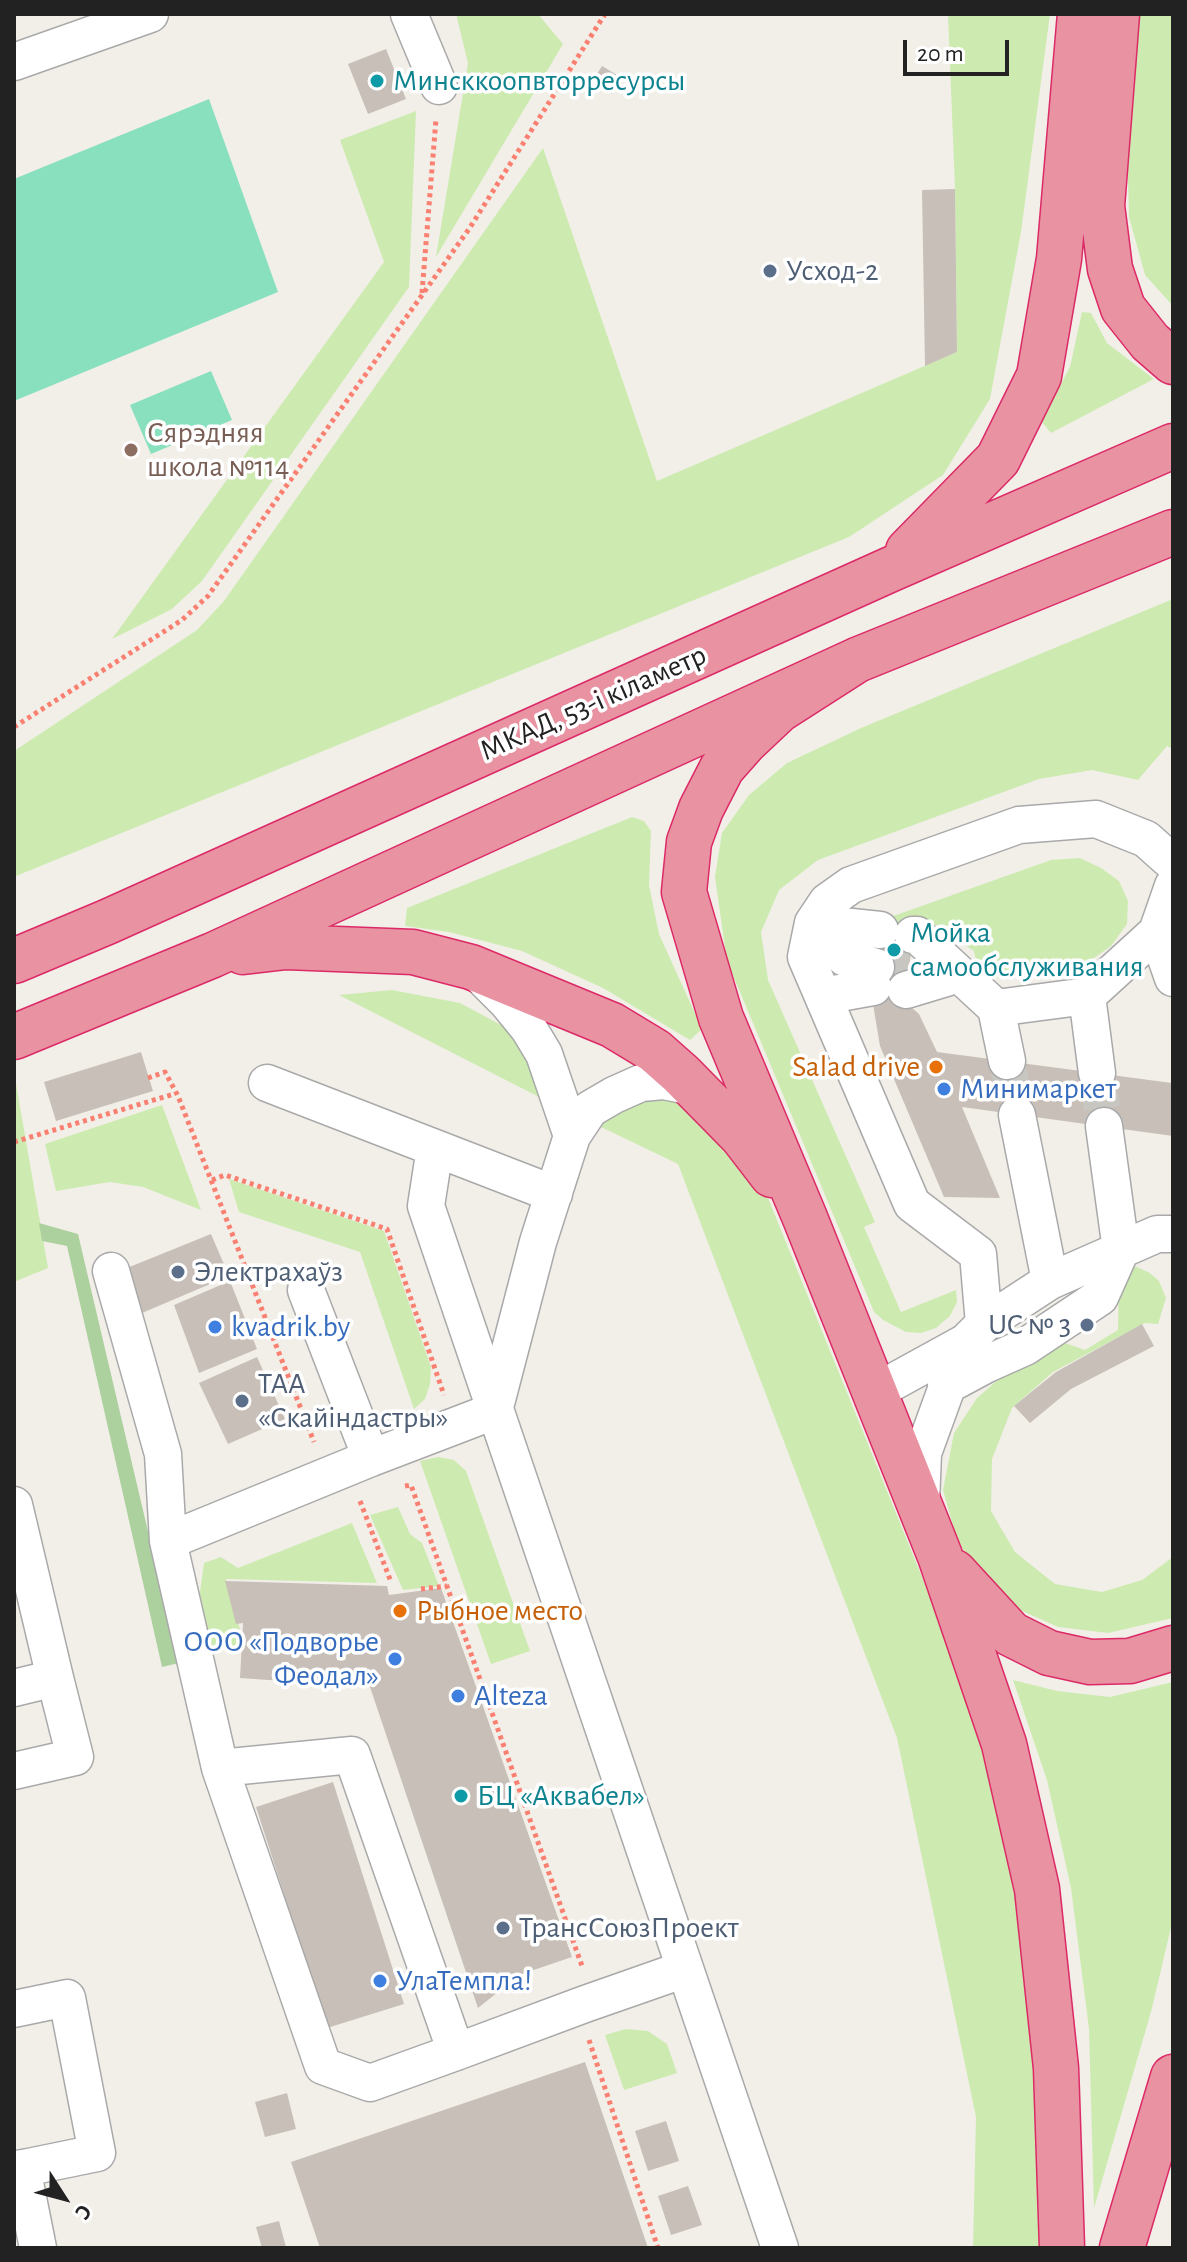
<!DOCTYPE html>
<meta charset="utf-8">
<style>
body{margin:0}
#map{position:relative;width:1187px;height:2262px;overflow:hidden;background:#f2efe9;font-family:"Alegreya Sans",sans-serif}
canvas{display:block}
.frame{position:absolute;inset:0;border:16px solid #222;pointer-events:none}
.north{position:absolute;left:24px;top:2158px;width:80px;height:80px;-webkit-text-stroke:6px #fff;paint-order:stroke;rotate:126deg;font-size:22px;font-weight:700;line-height:32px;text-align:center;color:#222}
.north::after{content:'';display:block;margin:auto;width:28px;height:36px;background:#222;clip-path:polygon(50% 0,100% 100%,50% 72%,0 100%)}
.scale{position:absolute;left:903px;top:40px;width:106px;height:36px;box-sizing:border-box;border:4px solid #222;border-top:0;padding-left:10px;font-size:24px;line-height:28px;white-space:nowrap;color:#222;-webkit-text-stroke:6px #fff;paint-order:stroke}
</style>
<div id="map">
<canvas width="1187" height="2262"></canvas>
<div class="frame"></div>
<div class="north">С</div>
<div class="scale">20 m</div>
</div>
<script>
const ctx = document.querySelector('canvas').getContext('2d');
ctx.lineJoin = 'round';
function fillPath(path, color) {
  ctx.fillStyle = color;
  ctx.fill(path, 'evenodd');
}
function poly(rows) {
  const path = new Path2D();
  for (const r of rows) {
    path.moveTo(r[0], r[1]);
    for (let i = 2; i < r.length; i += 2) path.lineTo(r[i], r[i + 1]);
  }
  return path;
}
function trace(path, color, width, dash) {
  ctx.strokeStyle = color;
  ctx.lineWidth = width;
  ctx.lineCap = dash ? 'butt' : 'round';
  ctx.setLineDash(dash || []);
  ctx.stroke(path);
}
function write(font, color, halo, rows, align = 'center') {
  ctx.font = font + ' "Alegreya Sans",sans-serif';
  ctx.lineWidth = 7;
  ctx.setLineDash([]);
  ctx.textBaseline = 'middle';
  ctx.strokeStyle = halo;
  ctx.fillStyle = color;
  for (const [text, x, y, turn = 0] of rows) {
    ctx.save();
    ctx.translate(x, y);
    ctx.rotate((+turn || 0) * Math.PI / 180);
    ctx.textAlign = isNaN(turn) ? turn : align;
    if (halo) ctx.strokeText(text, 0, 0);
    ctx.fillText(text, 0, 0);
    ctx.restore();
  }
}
fillPath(poly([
 [456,14,538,14,563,44,436,257,468,63],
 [948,14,1050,14,1021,232,990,399,943,475,849,537,16,876,14,869,14,751,197,630,224,601,543,148,657,481,957,352,955,189],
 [1134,14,1173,14,1173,306,1145,275,1129,217,1126,101],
 [416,111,409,287,202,581,172,609,112,639,384,262,340,140],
 [1082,312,1091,313,1107,343,1154,379,1051,433,1041,421,1070,367],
 [1173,599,1173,749,1167,746,1138,780,1092,770,1039,779,818,860,779,890,761,932,768,980,875,1222,864,1227,901,1312,956,1290,957,1302,950,1316,936,1328,921,1333,906,1332,883,1320,874,1312,727,961,715,877,722,833,749,795,787,763,861,728],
 [632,817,644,821,651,831,649,885,659,934,702,1029,690,1040,603,988,522,951,449,932,405,926,407,908],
 [1080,858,1101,868,1119,881,1128,901,1127,924,1111,946,1087,963,985,980,977,966,974,951,934,924,915,925,882,920,1051,860],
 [392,990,460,1003,503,1026,528,1047,545,1100,339,995],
 [14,1072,48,1268,14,1282],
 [642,1094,676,1099,733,1150,768,1198,963,1678,989,1766,1026,1913,1037,2017,1043,2248,973,2248,976,2117,897,1738,678,1164,599,1126,615,1104],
 [162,1105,201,1210,143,1187,110,1182,56,1191,45,1144],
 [229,1179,384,1231,431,1367,430,1384,425,1399,414,1409,360,1252,239,1212],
 [1128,1267,1137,1267,1150,1273,1159,1281,1166,1298,1158,1324,1145,1323,1053,1372,1012,1408,992,1459,991,1511,1015,1552,1055,1584,1102,1592,1142,1580,1173,1557,1173,1618,1108,1633,1058,1627,1009,1605,971,1566,955,1533,943,1490,954,1433,977,1398,1007,1372,1062,1342,1085,1350,1118,1330,1119,1271],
 [438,1457,454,1460,466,1471,530,1651,491,1664,420,1461],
 [398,1507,410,1534,422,1543,439,1586,403,1590,370,1515],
 [352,1523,377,1583,226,1579,241,1633,239,1649,207,1649,197,1614,204,1563,221,1557,238,1568],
 [1013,1680,1057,1691,1110,1697,1173,1682,1173,1919,1151,2012,1094,2208,1089,2029,1071,1888,1047,1780],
 [626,2029,648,2031,667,2044,677,2073,624,2090,605,2035]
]), '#cdebb0');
fillPath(poly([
 [39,1223,78,1234,179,1663,162,1667,67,1246,42,1241]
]), '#add19e');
fillPath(poly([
 [209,99,278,292,14,401,14,179],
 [211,371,232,420,151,454,130,405]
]), '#88e0be');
fillPath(poly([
 [386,49,406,99,368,114,348,64],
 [602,66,622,78,612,94,592,82],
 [955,189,957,352,925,366,922,190],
 [882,920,915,925,904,1001,919,1014,937,1052,1172,1083,1173,1136,962,1107,1000,1198,944,1197,880,1046,872,998],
 [141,1052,153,1091,56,1121,44,1082],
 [211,1234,229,1276,142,1313,127,1268],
 [230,1281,257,1349,199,1373,174,1305],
 [1142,1324,1154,1346,1071,1389,1030,1423,1014,1406,1056,1372],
 [257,1357,285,1419,228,1444,199,1383],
 [225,1581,387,1586,389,1595,441,1588,572,1957,519,1975,478,2008,370,1687,240,1678,243,1623,236,1624],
 [333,1782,404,2004,327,2028,256,1807],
 [585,2062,648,2248,320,2248,291,2162],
 [287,2093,296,2129,265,2137,255,2102],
 [666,2121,679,2161,648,2171,635,2131],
 [688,2186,702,2225,671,2235,658,2196],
 [279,2221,286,2247,262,2248,256,2227]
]), '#c7bfb8');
trace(poly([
 [877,954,909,959],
 [1007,1061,1017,1115],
 [1097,1073,1104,1126]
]), '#c8c6c1', 36, [36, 18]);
const minor = poly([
 [409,14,439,86],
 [14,62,150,14],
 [1173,886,1157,932,1173,978],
 [813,923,845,958,876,967],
 [813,923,880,930],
 [913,935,917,935,996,1008],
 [479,974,507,1002,529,1029,544,1054,572,1136],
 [906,990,959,974],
 [823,996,873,987],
 [1087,996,1097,1073],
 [1007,1061,996,1008,1087,996,1157,932],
 [267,1083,554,1194],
 [1017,1115,1050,1281],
 [435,1148,426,1206,780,2248],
 [111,1271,163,1454,168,1541,220,1768],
 [306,1290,371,1458,494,1411],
 [984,1324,978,1254,912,1204,806,957,813,923,827,902,851,885,1019,825,1096,819,1146,839,1173,863],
 [946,1386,987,1364,1025,1347,1100,1297,1121,1250,1104,1126],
 [875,1392,966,1342,984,1324,1050,1281,1157,1234,1173,1234],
 [494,1411,538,1242,572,1136,590,1109,614,1095,641,1083,664,1081,693,1087],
 [921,1504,923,1453,955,1365],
 [14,1505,55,1678],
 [168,1541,371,1458],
 [14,1688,55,1678,75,1757,14,1771],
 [14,2009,67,1998,97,2153,14,2170],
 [456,2052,352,1755,220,1768,323,2066,370,2083,456,2052,585,2004,685,1969],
 [22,2168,38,2248]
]);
const highway = poly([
 [1117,14,1102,206,1110,269,1123,308,1150,342,1173,362],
 [908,551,998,459,1039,376,1059,259,1080,14],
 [857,660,779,710,745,742,722,768,701,809,689,842,684,892,721,1018,805,1218,940,1556,1004,1744,1037,1889,1056,2068,1062,2248],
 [243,952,286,947,413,952,471,967,612,1025,655,1051,681,1074,742,1136,772,1175],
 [14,961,107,922,889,570,1173,446],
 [14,1037,213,955,857,660,1173,532],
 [954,1572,1011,1634,1049,1653,1090,1662,1130,1661,1173,1648],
 [1122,2248,1173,2077]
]);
trace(minor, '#a9a9a9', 39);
trace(highway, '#dc2a67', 47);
trace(poly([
 [422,293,436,119],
 [14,727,182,620,208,596,469,229,605,14],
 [148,1078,165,1072,178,1096,314,1442],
 [14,1142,174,1094],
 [212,1180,225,1175,387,1229,444,1395],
 [405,1486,411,1485,582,1966],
 [360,1501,391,1582],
 [421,1589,447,1586],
 [589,2040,658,2248]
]), '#fa8072', 5, [4, 4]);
trace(minor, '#fff', 36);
trace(highway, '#e892a2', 44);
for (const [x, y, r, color] of [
 [377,81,8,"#0f9aa8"],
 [770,271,8,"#5c6f8a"],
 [131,450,8,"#8d6e63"],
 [894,950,8,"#0f9aa8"],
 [936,1067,8,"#e8710a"],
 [944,1089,8,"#3f7fe0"],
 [178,1272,8,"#5c6f8a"],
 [1087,1325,8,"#5c6f8a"],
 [215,1327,8,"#3f7fe0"],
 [242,1401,8,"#5c6f8a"],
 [400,1611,8,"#e8710a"],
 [395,1659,8,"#3f7fe0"],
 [458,1696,8,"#3f7fe0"],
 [461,1796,8,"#0f9aa8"],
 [503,1928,8,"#5c6f8a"],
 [380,1981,8,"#3f7fe0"]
]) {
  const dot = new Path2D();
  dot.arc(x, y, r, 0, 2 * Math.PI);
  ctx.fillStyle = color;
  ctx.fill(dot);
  trace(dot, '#fff', 3);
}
write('30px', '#0d838f', '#fff', [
 ["Минсккоопвторресурсы",393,81],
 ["Мойка",910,933],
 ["самообслуживания",910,967],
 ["БЦ «Аквабел»",477,1796]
], 'left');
write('30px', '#4e5e75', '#fff', [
 ["Усход-2",786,271],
 ["Электрахаўз",194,1272],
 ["UC № 3",1071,1325,"right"],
 ["ТАА",258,1384],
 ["«Скайіндастры»",258,1418],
 ["ТрансСоюзПроект",519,1928]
], 'left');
write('30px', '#785e54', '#fff', [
 ["Сярэдняя",147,433],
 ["школа №114",147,467]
], 'left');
write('30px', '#222', '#fff', [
 ["МКАД, 53-і кіламетр",593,703,-24]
]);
write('30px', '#c56008', '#fff', [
 ["Salad drive",920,1067],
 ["Рыбное место",416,1611,"left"]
], 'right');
write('30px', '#366cbe', '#fff', [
 ["Минимаркет",960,1089],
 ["kvadrik.by",231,1327],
 ["ООО «Подворье",379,1642,"right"],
 ["Феодал»",379,1676,"right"],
 ["Alteza",474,1696],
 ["УлаТемпла!",396,1981]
], 'left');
</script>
